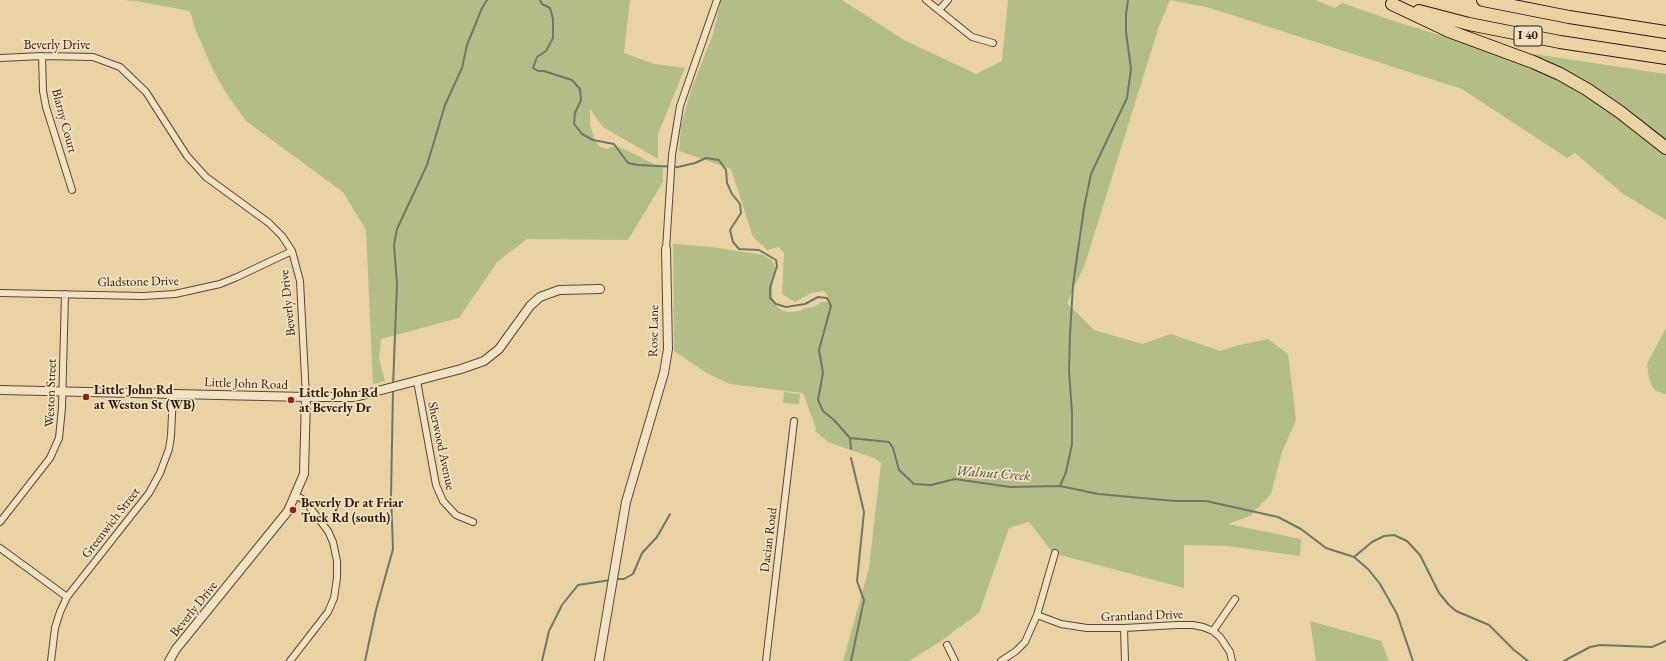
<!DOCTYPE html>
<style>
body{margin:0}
canvas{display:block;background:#e9d3a4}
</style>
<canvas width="1666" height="661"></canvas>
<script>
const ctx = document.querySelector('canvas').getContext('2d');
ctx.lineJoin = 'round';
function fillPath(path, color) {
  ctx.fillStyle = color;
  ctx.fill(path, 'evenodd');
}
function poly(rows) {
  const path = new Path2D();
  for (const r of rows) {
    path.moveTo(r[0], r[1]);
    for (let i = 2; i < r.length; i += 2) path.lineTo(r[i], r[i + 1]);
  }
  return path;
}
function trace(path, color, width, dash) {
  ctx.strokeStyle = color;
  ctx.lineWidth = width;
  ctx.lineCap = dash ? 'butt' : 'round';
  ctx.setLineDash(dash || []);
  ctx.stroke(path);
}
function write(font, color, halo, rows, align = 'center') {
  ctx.font = font + ' "EB Garamond",serif';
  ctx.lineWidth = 3.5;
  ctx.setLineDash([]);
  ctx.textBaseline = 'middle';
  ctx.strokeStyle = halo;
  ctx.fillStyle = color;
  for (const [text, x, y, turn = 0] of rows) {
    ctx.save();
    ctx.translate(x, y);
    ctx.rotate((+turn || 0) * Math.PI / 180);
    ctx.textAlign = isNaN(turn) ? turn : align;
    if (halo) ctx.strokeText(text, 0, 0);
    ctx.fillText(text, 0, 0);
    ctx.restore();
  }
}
fillPath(poly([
 [124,0,630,0,624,53,654,64,685,68,658,134,658,159,603,127,590,109,590,125,595,140,600,147,607,149,614,146,624,149,656,165,663,166,663,182,628,240,527,239,497,262,459,318,381,339,379,359,385,381,373,384,366,230,343,192,246,121,226,93,213,70,196,31,190,11,136,1],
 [721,0,842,0,904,40,976,74,1002,61,1008,0,1315,0,1335,8,1342,3,1397,22,1484,49,1531,65,1570,84,1597,102,1666,153,1666,220,1622,193,1575,153,1567,158,1462,89,1210,8,1170,0,1159,26,1085,264,1067,303,1094,330,1142,344,1171,334,1220,351,1239,345,1268,339,1288,354,1296,420,1282,452,1271,494,1250,516,1228,524,1301,539,1300,556,1227,546,1184,545,1184,588,1053,553,1029,522,1009,528,979,613,938,643,909,661,843,661,869,568,881,463,874,458,828,442,815,431,816,428,803,393,730,384,708,374,674,351,673,244,712,247,763,255,772,260,775,267,772,286,773,298,777,307,782,310,788,312,800,311,805,308,814,307,821,302,827,302,831,306,828,297,824,291,811,293,795,302,782,294,784,253,779,247,767,250,753,237,731,169,679,151,681,126,690,93,713,34],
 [1534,54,1666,74,1666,142,1533,57],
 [1666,328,1666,394,1664,394,1654,390,1649,379,1647,364],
 [784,392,800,394,799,404,783,403],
 [1310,621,1381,641,1389,661,1316,661]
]), '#b3bd88');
trace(poly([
 [540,0,542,4,550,8,553,19,553,38,546,51,537,57,533,68,538,71,544,71,572,80,580,89,581,100,575,113,574,124,582,134,593,140,614,144,628,163,638,165,678,167,695,163,706,158,719,160,726,170,727,183,732,194,740,204,741,213,730,230,733,242,739,249,759,250,776,260,777,266,770,288,770,298,776,304,786,307,805,304,818,297,827,298,831,306,819,350,823,373,818,400,823,411,834,420,850,438,889,442,893,448,899,470,914,484,931,485,955,479,1010,487,1060,486,1098,494,1175,501,1206,501,1278,517,1301,529,1326,548,1354,557],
 [393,386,397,284,394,245,397,229,427,165,445,105,462,68,467,45,482,8,487,0],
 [850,438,851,449],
 [851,458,864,512,857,581,864,600,851,661],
 [1060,486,1066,472,1072,444,1072,412,1069,371,1070,335,1073,285,1084,208,1091,174,1127,98,1131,69,1126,32,1126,14,1128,0],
 [1354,557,1372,542,1384,536,1394,535,1407,541,1420,555,1439,593,1449,605,1456,611,1489,625,1514,650,1528,661],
 [1354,557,1368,569,1380,584,1397,614,1413,661],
 [615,579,624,579,633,574,642,553,657,537,670,514],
 [365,661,376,610,393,549,391,496,393,390],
 [542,661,549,631,562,605,578,585,611,580],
 [1564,661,1590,647,1600,645,1652,647,1666,641]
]), '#6f7867', 2);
const minor = poly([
 [926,0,972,37,993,43],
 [939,10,948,0],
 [42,56,43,91,46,107,72,190],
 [0,58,42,56,93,57,120,67,146,92,187,156,206,177,269,223,282,236,292,251,300,281,306,397],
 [666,249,672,155,680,106,717,0],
 [0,293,143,296,175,294,220,284,237,277,292,251],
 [417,381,436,485,443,501,456,515,473,522],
 [0,522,50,458,59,438,62,408,65,294],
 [0,548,67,597],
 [1037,615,1061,624,1087,628,1124,628,1177,625,1193,625,1203,627,1213,631,1220,637,1230,652,1232,661],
 [1124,628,1125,661],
 [1213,631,1235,599],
 [947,645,955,661],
 [51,661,55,628,60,612,67,597,149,493,160,473,169,449,171,436,173,393],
 [290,661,328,612,334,598,337,578,337,561,333,542,328,531,308,505,301,498,295,496],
 [766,661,794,421],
 [1001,661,1016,651,1025,642,1037,615,1055,553]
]);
const tertiary = poly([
 [0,390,306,397,355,397,461,369,484,361,499,349,530,306,540,297,559,290,600,289],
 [169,661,176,649,288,511,304,474,306,397],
 [599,661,626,502,664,373,668,349,666,249]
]);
const motorway = poly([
 [1483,0,1569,17,1666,32],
 [1392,4,1449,31,1533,62,1560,74,1588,90,1620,112,1666,148],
 [1419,11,1469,24,1560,42,1666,58]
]);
trace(minor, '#604630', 8);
trace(tertiary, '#604630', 10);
trace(motorway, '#321709', 14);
trace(minor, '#f1e2c4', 6);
trace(tertiary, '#f1e2c4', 8);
trace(motorway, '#e9d3a4', 12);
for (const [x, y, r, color] of [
 [86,397,4,"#8f2418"],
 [291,400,4,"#8f2418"],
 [293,510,4,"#8f2418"]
]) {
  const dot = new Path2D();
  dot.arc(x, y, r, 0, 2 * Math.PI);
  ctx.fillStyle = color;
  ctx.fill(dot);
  trace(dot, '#f1e2c4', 1.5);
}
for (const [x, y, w] of [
 [1528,36,28]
]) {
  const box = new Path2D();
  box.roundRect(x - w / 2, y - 10, w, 20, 3);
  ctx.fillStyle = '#f1e2c4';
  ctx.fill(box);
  trace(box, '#321709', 1);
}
write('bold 12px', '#321709', null, [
 ["I 40",1528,36]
]);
write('13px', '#321709', '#f1e2c4', [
 ["Beverly Drive",57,45],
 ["Blarny Court",64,121,75],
 ["Gladstone Drive",138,282,-1],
 ["Beverly Drive",288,303,-96],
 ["Rose Lane",654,331,-89],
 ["Little John Road",246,384,2],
 ["Weston Street",51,393,-88],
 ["Sherwood Avenue",441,446,78],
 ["Greenwich Street",111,523,-52],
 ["Dacian Road",769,540,-83],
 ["Beverly Drive",194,609,-51],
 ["Grantland Drive",1142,616,-2]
]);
write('bold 13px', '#321709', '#f1e2c4', [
 ["Little John Rd",94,390],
 ["at Weston St (WB)",94,405],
 ["Little John Rd",299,393],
 ["at Beverly Dr",299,408],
 ["Beverly Dr at Friar",301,503],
 ["Tuck Rd (south)",301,518]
], 'left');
write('italic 14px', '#504738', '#f1e2c4', [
 ["Walnut Creek",993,474,4]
]);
</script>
